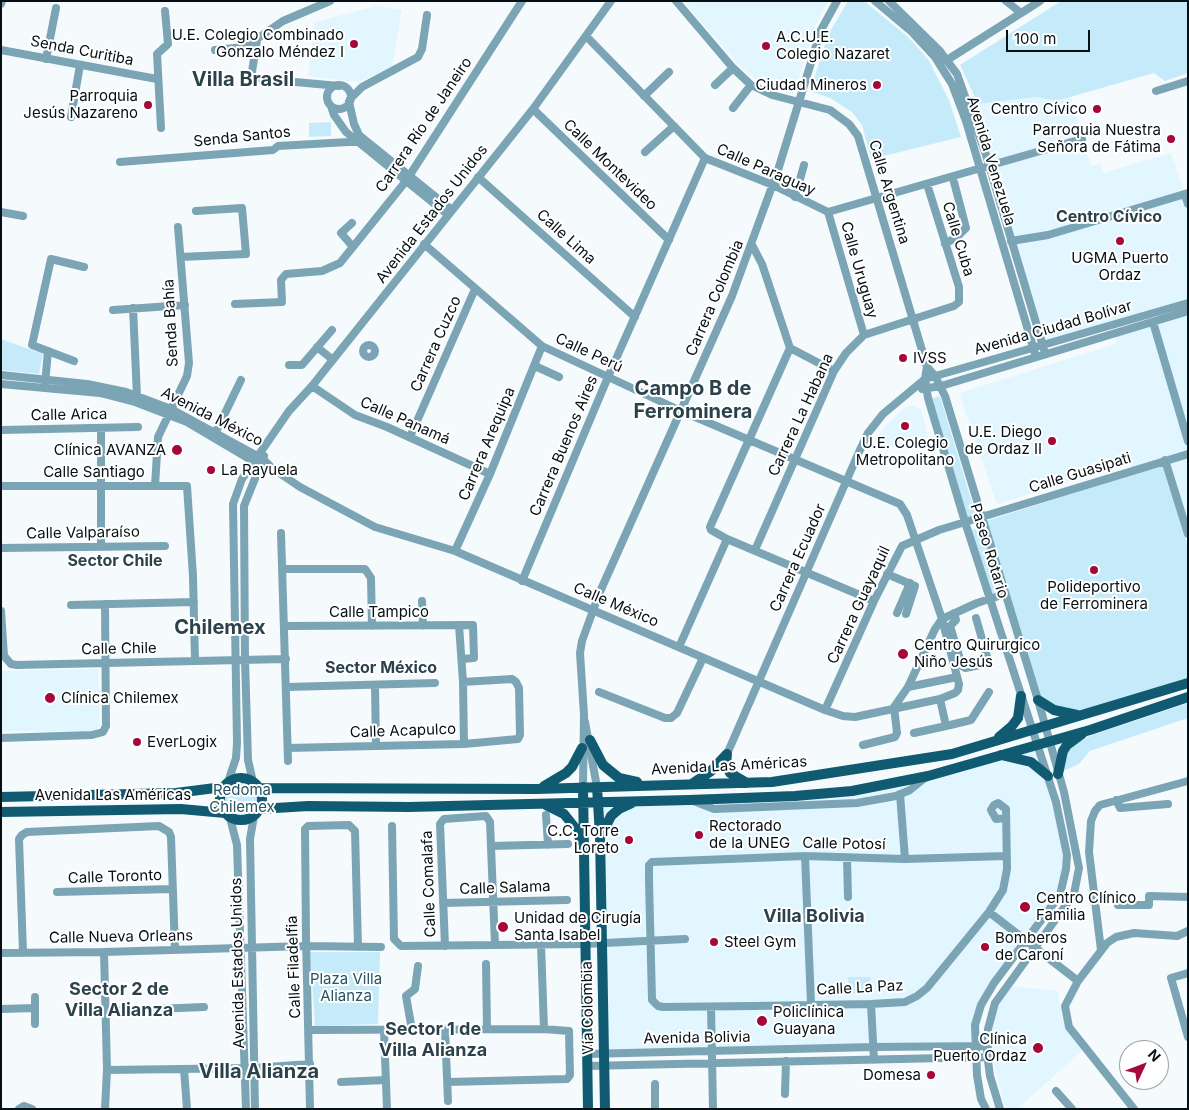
<!DOCTYPE html>
<meta charset="utf-8">
<style>
body{margin:0}
#map{position:relative;width:1189px;height:1110px;overflow:hidden;background:#f5fafd;font-family:Inter,sans-serif}
canvas{display:block}
.frame{position:absolute;inset:0;border:2px solid #060f13;pointer-events:none}
.north{position:absolute;left:1119px;top:1040px;width:50px;height:50px;box-sizing:border-box;background:#fff;border:1px solid #9b9fa1;border-radius:50%;rotate:47deg;font-size:14px;font-weight:700;line-height:20px;text-align:center;color:#060f13}
.north::after{content:'';display:block;margin:auto;width:18px;height:22px;background:#a40839;clip-path:polygon(50% 0,100% 100%,50% 72%,0 100%)}
.scale{position:absolute;left:1006px;top:30px;width:84px;height:22px;box-sizing:border-box;border:2px solid #060f13;border-top:0;padding-left:6px;font-size:15px;line-height:18px;white-space:nowrap;color:#060f13;-webkit-text-stroke:4px #fff;paint-order:stroke}
</style>
<div id="map">
<canvas width="1189" height="1110"></canvas>
<div class="frame"></div>
<div class="north">N</div>
<div class="scale">100 m</div>
</div>
<script>
const ctx = document.querySelector('canvas').getContext('2d');
ctx.lineJoin = 'round';
function fillPath(path, color) {
  ctx.fillStyle = color;
  ctx.fill(path, 'evenodd');
}
function poly(rows) {
  const path = new Path2D();
  for (const r of rows) {
    if (r.length === 3) {
      path.moveTo(r[0] + r[2], r[1]);
      path.arc(r[0], r[1], r[2], 0, 2 * Math.PI);
      continue;
    }
    path.moveTo(r[0], r[1]);
    for (let i = 2; i < r.length; i += 2) path.lineTo(r[i], r[i + 1]);
  }
  return path;
}
function trace(path, color, width, dash) {
  ctx.strokeStyle = color;
  ctx.lineWidth = width;
  ctx.lineCap = dash ? 'butt' : 'round';
  ctx.setLineDash(dash || []);
  ctx.stroke(path);
}
function write(font, color, halo, rows, align = 'center') {
  ctx.font = font + ' Inter,sans-serif';
  ctx.lineWidth = 4;
  ctx.setLineDash([]);
  ctx.textBaseline = 'middle';
  ctx.strokeStyle = halo;
  ctx.fillStyle = color;
  for (const [text, x, y, turn = 0] of rows) {
    ctx.save();
    ctx.translate(x, y);
    ctx.rotate((+turn || 0) * Math.PI / 180);
    ctx.textAlign = isNaN(turn) ? turn : align;
    if (halo) ctx.strokeText(text, 0, 0);
    ctx.fillText(text, 0, 0);
    ctx.restore();
  }
}
fillPath(poly([
 [683,1,828,1,816,25,793,95,758,81,741,67],
 [376,6,402,10,392,67,359,82,308,76,315,22],
 [1036,97,1056,101,1071,97,1091,166,1100,164,1103,173,1171,153,1188,204,1188,303,1043,346,970,107,978,104],
 [1188,311,1188,534,1132,471,1131,463,997,504,959,393,1116,344,1115,333],
 [912,405,921,410,929,440,900,449,874,441,890,421,905,408],
 [98,669,100,725,95,731,1,731,1,671],
 [1037,744,1066,843,1060,895,981,1005,974,1047,603,1054,598,801,852,791],
 [1010,986,1058,991,1062,1017,1067,1029,1084,1049,1017,1109,1008,1109,1004,1104,995,1068,992,1046,992,1023,1000,999]
]), '#e1f6ff');
fillPath(poly([
 [848,1,864,1,908,37,928,59,949,100,961,137,871,159,862,125,852,112,830,98,810,91,828,35],
 [1061,1,1188,1,1188,73,1165,81,1154,73,1056,101,1036,97,978,104,960,65],
 [331,122,331,136,309,137,309,123],
 [1,339,43,354,39,374,1,370],
 [940,396,976,516,968,519,932,398],
 [1163,465,1188,546,1188,679,1082,711,1062,710,1041,697,986,521],
 [981,527,1001,591,991,594,970,530],
 [1188,703,1188,718,1090,751,1079,764,1063,771,1069,747,1090,736],
 [241,799,17],
 [310,952,380,952,378,1024,315,1026],
 [870,977,871,993,848,994,848,977]
]), '#c5ebfa');
trace(poly([
 [676,1,733,68,751,85,772,95,830,110,849,124,858,136,927,367,925,379,928,398,965,522,1056,802,1067,855,1066,869,1060,895,994,983,981,1005,975,1025,977,1075,981,1099,986,1109],
 [875,1,912,32,935,57,952,84,966,121,1036,357],
 [889,1,939,50,957,74,986,155,1045,353],
 [1006,1,1021,13],
 [1,4,2,1],
 [586,36,705,158,773,185,828,212,1082,139],
 [257,40,251,78,339,86],
 [1,50,157,79],
 [215,50,245,47,283,21,330,1],
 [46,59,56,8],
 [947,60,1040,1],
 [715,85,733,68],
 [339,97,12],
 [1156,91,1188,81],
 [644,96,669,72],
 [350,99,362,87,418,57,422,49,427,15],
 [349,102,354,124,359,135,452,210],
 [331,106,334,115,346,132,448,215],
 [733,108,751,85],
 [533,109,669,240],
 [71,117,80,65],
 [161,128,157,54,168,44,165,11],
 [645,152,674,126],
 [120,162,273,150,278,146,366,141],
 [478,177,635,317],
 [1185,195,1188,204],
 [795,197,804,165],
 [1,212,23,216],
 [828,212,864,335],
 [352,223,341,233,353,247],
 [1011,241,1048,235,1188,193],
 [945,244,958,236,966,228,954,182],
 [752,245,762,264,790,348,834,371],
 [181,257,246,254,242,208,196,211],
 [235,304,282,302,281,280,286,274,322,271,340,263,406,181,522,1],
 [133,308,137,396],
 [113,310,185,305],
 [1153,322,1188,441],
 [369,351,6],
 [317,347,333,360],
 [790,348,710,527,711,530,727,539,874,601],
 [74,361,32,345,51,259,84,267],
 [289,365,302,365,332,330],
 [535,366,559,377],
 [927,367,935,376,945,396,1038,700,1064,792,1079,868,1074,894,995,1003,988,1029,987,1053,990,1076,1000,1109],
 [1,375,87,384,126,392,171,409,263,459,272,468,300,487,375,527,455,551,825,710,843,716,855,717,940,699,955,693,958,690,959,684,942,619,907,515,900,504,681,411,542,346,424,244],
 [1,384,100,393,135,402,187,422,258,464],
 [45,384,48,351],
 [312,386,355,415,387,427,490,474],
 [922,389,941,386,1188,311],
 [101,428,101,546],
 [1,430,138,427],
 [214,436,241,380],
 [410,437,475,289],
 [1165,460,1188,534],
 [1,486,187,486,193,576,195,661],
 [155,486,158,437,187,376,189,363,178,227],
 [281,533,288,761],
 [1,548,165,546],
 [755,550,834,371,846,353,864,335,954,306,959,302,959,287,927,184],
 [455,551,490,474,542,346],
 [282,569,365,569,371,578,372,626],
 [887,574,915,586,906,614],
 [522,581,608,377,705,158],
 [422,601,423,626],
 [71,605,194,602],
 [1,611,4,656,11,664,17,665,286,659],
 [897,613,910,583],
 [954,613,956,620,950,626,962,666,965,668,985,664,988,660,976,618],
 [459,625,463,682,464,744],
 [285,626,473,625,474,658,462,659],
 [679,647,727,539],
 [375,686,376,746],
 [287,687,435,683],
 [908,687,957,677],
 [599,692,665,718,671,718,677,713,703,658],
 [940,699,946,726,971,720,989,692],
 [825,710,874,601,902,546,939,530,1188,454],
 [585,722,597,787],
 [914,733,946,726],
 [1,738,92,735,103,732,106,726,105,604],
 [863,745,895,737,897,733,894,707,908,687,935,629,942,619,977,603,1005,594],
 [288,748,464,744,518,739,520,735,519,688,516,682,512,679,463,682],
 [727,754,859,452,868,433,883,414,925,379,1188,303],
 [228,782,236,758,237,743,233,504,242,479,289,411,312,386,533,109,611,1],
 [253,782,248,760,245,660,244,506,264,456],
 [583,787,584,715,580,653,582,641,599,594,732,296,778,170,821,30,837,1],
 [900,794,905,859],
 [691,800,714,809,857,803,896,796,910,790,926,777],
 [1116,800,1120,808,1168,804],
 [546,815,548,845],
 [254,816,250,839,255,1109],
 [230,818,237,845,246,1109],
 [1006,818,996,819,991,810,994,805,998,803,1006,809,1007,869,1003,890,989,912,927,988,917,996,905,1002,871,1004,754,1006,663,1007,658,1006,652,1000,649,880,649,865,652,862,805,856,905,859,1006,856],
 [392,826,394,939,401,946,585,944,685,939],
 [491,846,568,844],
 [805,856,811,1004],
 [847,858,848,897],
 [57,892,173,889],
 [443,903,567,900],
 [1118,905,1149,905,1149,896,1188,897],
 [989,912,1078,981],
 [541,944,544,1029],
 [445,946,440,824,444,819,486,816,490,822,495,945],
 [1101,950,1089,852,1091,821,1095,811,1100,805,1188,781],
 [23,952,19,839,22,835,27,832,159,826,169,832,171,837,175,950],
 [104,952,107,1070,105,1109],
 [1,953,104,952,306,946,381,947],
 [486,964,487,1029],
 [1188,973,1171,978,1188,1037],
 [35,997,35,1024],
 [871,1004,874,1060],
 [711,1007,713,1109],
 [1,1009,35,1008],
 [106,1011,204,1007],
 [309,1030,544,1029,569,1031,570,1075,567,1079,448,1082],
 [384,1030,387,1109],
 [412,1030,406,996,415,989,418,966],
 [445,1030,448,1101],
 [586,1054,873,1047,988,1046],
 [587,1066,988,1057],
 [184,1069,187,1109],
 [107,1070,254,1068,310,1064],
 [341,1082,386,1080],
 [1056,1091,1072,1109],
 [785,1094,786,1061],
 [19,1109,24,1106,32,1109],
 [310,1109,306,938,305,829,308,826,349,825,355,831,358,947],
 [655,1109,655,1084],
 [1134,1109,1069,1027,1065,1006,1078,981,1107,943,1116,937,1134,933,1177,936,1188,931]
]), '#7ba4b4', 8);
trace(poly([
 [1038,700,1054,710,1077,715],
 [999,737,1012,726,1018,718,1021,696],
 [590,740,603,765,619,778,637,782],
 [727,754,726,764,730,773,747,783],
 [1001,755,1031,762,1048,776],
 [1058,774,1063,751,1067,745,1082,734],
 [241,799,21],
 [692,784,711,771,727,754],
 [544,786,566,773,572,767,582,748],
 [583,787,588,1109],
 [597,787,600,835,605,1109],
 [260,788,537,789,772,782,952,754,1188,683],
 [1,797,176,793,223,787],
 [546,805,564,814,576,829,581,841],
 [260,809,308,806,409,807,689,800,795,796,852,791,928,776,1090,730,1188,697],
 [1,812,181,809,225,813],
 [602,834,611,816,619,809,632,803]
]), '#105b71', 10);
for (const [x, y, r, color] of [
 [354,44,5,"#a40839"],
 [766,46,5,"#a40839"],
 [877,85,5,"#a40839"],
 [148,105,5,"#a40839"],
 [1097,109,5,"#a40839"],
 [1171,139,5,"#a40839"],
 [1120,241,5,"#a40839"],
 [903,358,5,"#a40839"],
 [905,426,5,"#a40839"],
 [1052,441,5,"#a40839"],
 [177,450,6,"#a40839"],
 [211,470,5,"#a40839"],
 [1094,570,5,"#a40839"],
 [903,654,6,"#a40839"],
 [50,698,6,"#a40839"],
 [137,742,5,"#a40839"],
 [699,835,5,"#a40839"],
 [629,840,5,"#a40839"],
 [1025,907,6,"#a40839"],
 [503,927,6,"#a40839"],
 [714,942,5,"#a40839"],
 [985,947,5,"#a40839"],
 [762,1021,6,"#a40839"],
 [1038,1048,6,"#a40839"],
 [931,1075,5,"#a40839"]
]) {
  const dot = new Path2D();
  dot.arc(x, y, r, 0, 2 * Math.PI);
  ctx.fillStyle = color;
  ctx.fill(dot);
  trace(dot, '#fff', 2);
}
write('15px', '#060f13', '#fff', [
 ["U.E. Colegio Combinado",344,35,"right"],
 ["Gonzalo Méndez I",344,52,"right"],
 ["A.C.U.E.",776,37],
 ["Colegio Nazaret",776,54],
 ["Ciudad Mineros",867,85,"right"],
 ["Parroquia",138,96,"right"],
 ["Jesús Nazareno",138,113,"right"],
 ["Centro Cívico",1087,109,"right"],
 ["Parroquia Nuestra",1161,130,"right"],
 ["Señora de Fátima",1161,147,"right"],
 ["UGMA Puerto",1120,258,"center"],
 ["Ordaz",1120,275,"center"],
 ["IVSS",913,358],
 ["U.E. Diego",1042,432,"right"],
 ["de Ordaz II",1042,449,"right"],
 ["U.E. Colegio",905,443,"center"],
 ["Metropolitano",905,460,"center"],
 ["Clínica AVANZA",166,450,"right"],
 ["La Rayuela",221,470],
 ["Polideportivo",1094,587,"center"],
 ["de Ferrominera",1094,604,"center"],
 ["Centro Quirurgico",914,645],
 ["Niño Jesús",914,662],
 ["Clínica Chilemex",61,698],
 ["EverLogix",147,742],
 ["Rectorado",709,826],
 ["de la UNEG",709,843],
 ["C.C. Torre",619,831,"right"],
 ["Loreto",619,848,"right"],
 ["Centro Clínico",1036,898],
 ["Familia",1036,915],
 ["Unidad de Cirugía",514,918],
 ["Santa Isabel",514,935],
 ["Bomberos",995,938],
 ["de Caroní",995,955],
 ["Steel Gym",724,942],
 ["Policlínica",773,1012],
 ["Guayana",773,1029],
 ["Clínica",1027,1039,"right"],
 ["Puerto Ordaz",1027,1056,"right"],
 ["Domesa",921,1075,"right"]
], 'left');
write('15px', '#060f13', '#fff', [
 ["Senda Curitiba",82,51,11],
 ["Carrera Río de Janeiro",424,125,-56],
 ["Senda Santos",242,137,-6],
 ["Avenida Venezuela",991,161,73],
 ["Calle Montevideo",610,165,44],
 ["Calle Paraguay",766,170,24],
 ["Calle Argentina",889,192,73],
 ["Avenida Estados Unidos",432,214,-52],
 ["Calle Lima",566,237,42],
 ["Calle Cuba",958,239,73],
 ["Calle Uruguay",859,270,74],
 ["Carrera Colombia",715,298,-67],
 ["Senda Bahía",171,323,-93],
 ["Avenida Ciudad Bolívar",1053,328,-16],
 ["Carrera Cuzco",436,344,-66],
 ["Calle Perú",589,353,25],
 ["Calle Arica",69,415,-1],
 ["Carrera La Habana",801,415,-65],
 ["Avenida México",212,417,27],
 ["Calle Panamá",405,421,24],
 ["Carrera Arequipa",487,444,-67],
 ["Carrera Buenos Aires",564,446,-67],
 ["Calle Santiago",94,472],
 ["Calle Guasipati",1080,473,-17],
 ["Calle Valparaíso",83,533,-1],
 ["Paseo Rotario",989,551,73],
 ["Carrera Ecuador",798,558,-66],
 ["Calle México",616,605,23],
 ["Carrera Guayaquil",859,605,-65],
 ["Calle Tampico",379,612],
 ["Calle Chile",119,649,-1],
 ["Calle Acapulco",403,731,-2],
 ["Avenida Las Américas",729,766,-3],
 ["Avenida Las Américas",113,795],
 ["Calle Potosí",844,844,1],
 ["Calle Toronto",115,877,-2],
 ["Calle Comalafa",429,884,-92],
 ["Calle Salama",505,888,-2],
 ["Calle Nueva Orleans",121,937,-1],
 ["Avenida Estados Unidos",238,963,-91],
 ["Calle Filadelfia",294,967,-92],
 ["Calle La Paz",860,988,-3],
 ["Vía Colombia",588,1008,-91],
 ["Avenida Bolivia",697,1038,-1]
]);
write('15px', '#255464', '#fff', [
 ["Redoma",242,790],
 ["Chilemex",242,807],
 ["Plaza Villa",346,979],
 ["Alianza",346,996]
]);
write('bold 16px', '#2b424b', '#fff', [
 ["Centro Cívico",1109,217],
 ["Sector Chile",115,561],
 ["Sector México",381,668]
]);
write('bold 18px', '#2b424b', '#fff', [
 ["Villa Bolivia",814,917],
 ["Sector 2 de",119,990],
 ["Villa Alianza",119,1011],
 ["Sector 1 de",433,1030],
 ["Villa Alianza",433,1051]
]);
write('bold 20px', '#2b424b', '#fff', [
 ["Villa Brasil",243,80],
 ["Campo B de",693,389],
 ["Ferrominera",693,412],
 ["Chilemex",220,628],
 ["Villa Alianza",259,1072]
]);
</script>
